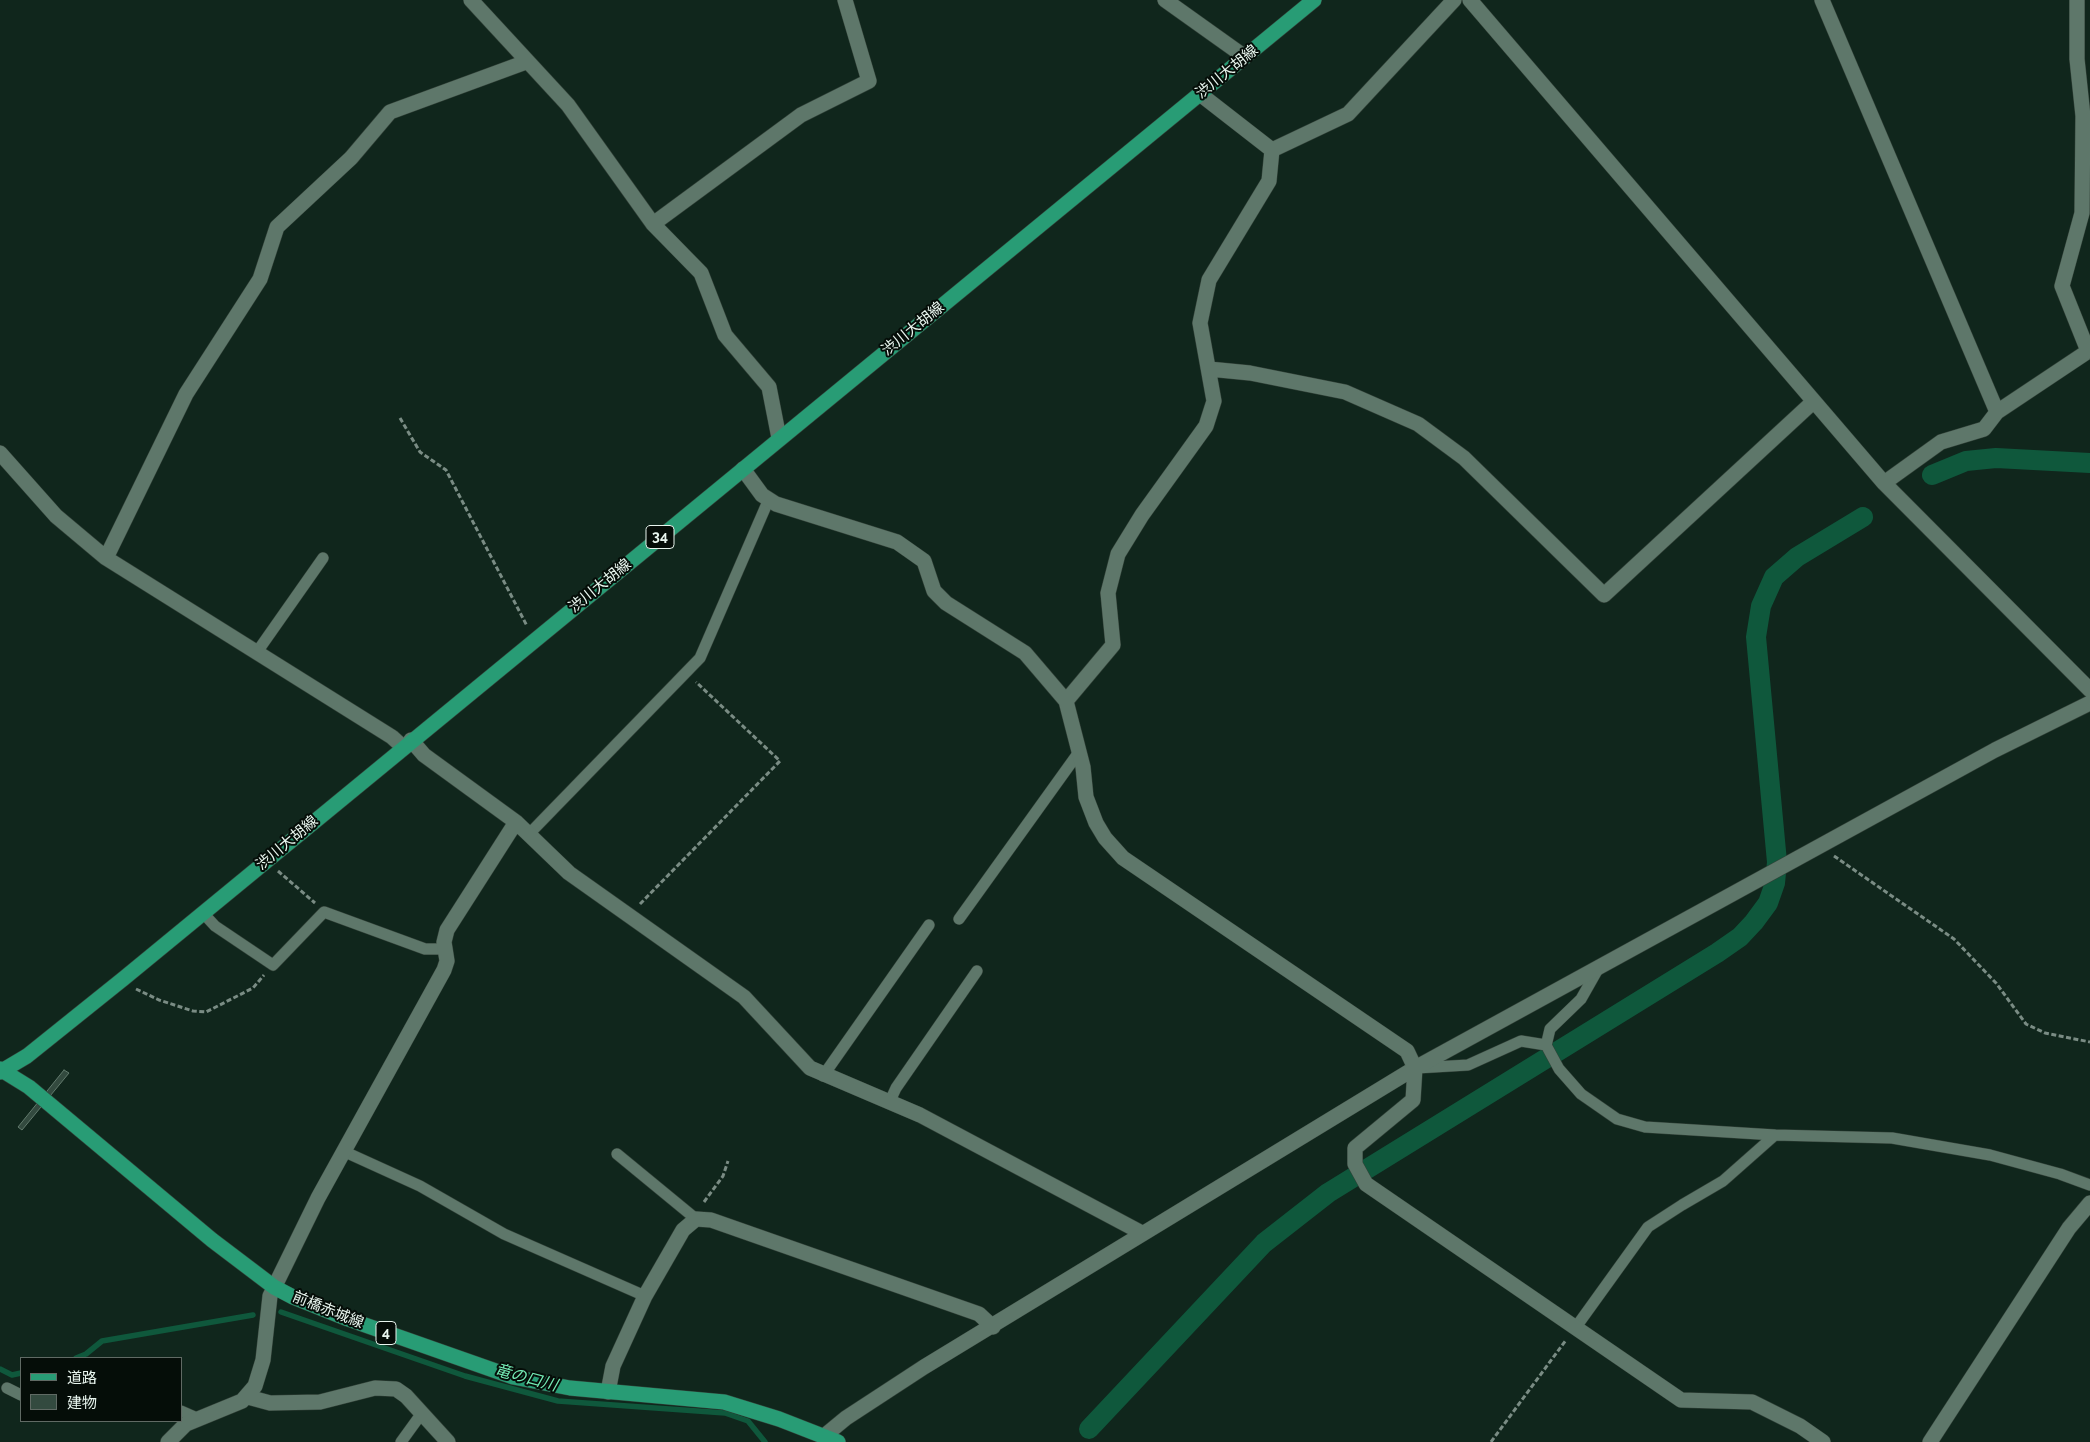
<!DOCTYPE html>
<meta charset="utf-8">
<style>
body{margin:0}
#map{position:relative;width:2090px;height:1442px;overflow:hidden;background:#10261c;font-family:Raleway,"Noto Sans JP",sans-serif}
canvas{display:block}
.legend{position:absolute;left:20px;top:1357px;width:162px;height:65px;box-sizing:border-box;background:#050d08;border:1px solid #606a64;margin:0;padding:6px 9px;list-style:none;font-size:15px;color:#e8f5ee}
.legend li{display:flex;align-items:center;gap:10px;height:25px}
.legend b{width:25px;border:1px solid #606a64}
</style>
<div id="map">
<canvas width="2090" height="1442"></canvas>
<ul class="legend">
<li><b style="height:6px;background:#289c75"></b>道路</li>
<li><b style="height:14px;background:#334a3f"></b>建物</li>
</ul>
</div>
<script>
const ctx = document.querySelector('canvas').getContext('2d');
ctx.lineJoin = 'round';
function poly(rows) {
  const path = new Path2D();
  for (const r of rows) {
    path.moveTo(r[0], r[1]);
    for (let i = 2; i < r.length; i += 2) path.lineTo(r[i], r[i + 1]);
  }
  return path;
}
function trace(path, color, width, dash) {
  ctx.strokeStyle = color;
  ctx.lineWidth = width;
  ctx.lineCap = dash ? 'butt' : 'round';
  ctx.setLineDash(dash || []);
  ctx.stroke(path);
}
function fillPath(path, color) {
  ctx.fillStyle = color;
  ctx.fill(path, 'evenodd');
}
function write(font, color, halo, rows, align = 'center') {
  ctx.font = font + ' Raleway,"Noto Sans JP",sans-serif';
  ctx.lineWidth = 4;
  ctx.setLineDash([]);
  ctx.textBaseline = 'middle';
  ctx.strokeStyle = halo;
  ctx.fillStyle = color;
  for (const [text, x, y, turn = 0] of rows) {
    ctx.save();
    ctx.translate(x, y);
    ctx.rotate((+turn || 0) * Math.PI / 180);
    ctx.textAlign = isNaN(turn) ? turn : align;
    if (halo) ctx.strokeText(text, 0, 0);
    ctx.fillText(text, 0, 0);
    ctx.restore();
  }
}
trace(poly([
 [281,1312,465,1376,558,1401,725,1413,748,1421,765,1442],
 [76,1358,86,1354,102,1341,253,1315],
 [0,1369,12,1375,21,1373]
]), '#0f583c', 5.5);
trace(poly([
 [1932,475,1966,461,1996,458,2090,463],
 [1089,1429,1264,1243,1328,1193,1717,953,1740,937,1754,922,1768,903,1775,883,1777,862,1756,637,1761,606,1774,577,1797,557,1863,517]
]), '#0f583c', 20);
const building = poly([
 [64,1070,69,1073,22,1130,18,1127,64,1070]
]);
fillPath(building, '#334a3f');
trace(building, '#627a6d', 1);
const lane = poly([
 [257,652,323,558],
 [529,834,700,658,769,499],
 [203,913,215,926,273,965,324,912,425,949,445,949],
 [959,919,1079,752],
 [1546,1046,1550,1029,1581,999,1598,969],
 [1417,1068,1468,1065,1521,1041,1546,1045,1559,1069,1581,1094,1617,1119,1645,1127,1775,1135,1892,1138,1990,1155,2060,1174,2090,1185],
 [823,1076,929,925],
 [890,1101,896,1088,977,971],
 [343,1151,420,1186,504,1234,645,1296],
 [617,1154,696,1219],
 [1576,1327,1648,1227,1682,1205,1723,1181,1775,1135],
 [7,1388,21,1395],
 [181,1411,197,1418],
 [401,1442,422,1413]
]);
const street = poly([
 [471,0,568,105,653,224,701,273,725,335,769,387,779,438],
 [1165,0,1245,57],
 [1470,0,1884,483,2090,690],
 [1822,0,1997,412],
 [2077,0,2077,59,2083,116,2082,213,2062,286,2088,351],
 [1272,150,1348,114,1454,0],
 [653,224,801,115,869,81,845,0],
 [1209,369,1250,373,1345,392,1418,424,1464,458,1604,595,1813,402],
 [0,453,56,516,106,558,392,737,403,747],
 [743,469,762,495,776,504,897,542,924,561,934,591,946,603,1025,653,1066,701,1083,767,1086,797,1096,823,1105,838,1123,858,1407,1051,1415,1068,1413,1100,1355,1148,1355,1164,1366,1184,1681,1400,1752,1402,1800,1426,1823,1442],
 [1884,483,1941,442,1984,429,1997,412,2090,350],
 [106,558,186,394,260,279,277,227,351,158,390,112,526,62],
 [1066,701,1113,645,1108,593,1118,554,1142,515,1206,426,1214,401,1200,323,1209,280,1269,181,1272,150,1200,94],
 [411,740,424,755,516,822,569,873,744,997,810,1068,920,1115,1142,1233],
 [608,1392,613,1366,645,1296,683,1230,696,1219,711,1220,979,1314,993,1327],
 [248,1397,270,1403,320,1402,375,1388,396,1389,406,1396,448,1442],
 [823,1437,846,1418,924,1367,1415,1068,1995,750,2090,703],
 [168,1442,186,1424,242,1401,255,1386,263,1360,270,1296,318,1198,444,970,447,961,444,942,447,930,516,822],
 [1930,1442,2069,1228,2090,1203]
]);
const primary = poly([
 [0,1069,29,1087,212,1240,274,1287,293,1297,348,1319,513,1377,570,1388,724,1402,779,1419,838,1442],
 [0,1072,27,1056,123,979,1314,0]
]);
trace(lane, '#334239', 12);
trace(street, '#334239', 16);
trace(primary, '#334239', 16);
trace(poly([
 [400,418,420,452,446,470,527,626],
 [1834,856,1954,939,1996,983,2026,1024,2045,1033,2090,1042],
 [278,871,315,903],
 [640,904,780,761,696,682],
 [136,989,159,1000,193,1011,206,1012,253,988,264,975],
 [704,1202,723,1176,728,1161],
 [1491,1442,1566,1340]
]), '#7a8c84', 3, [5, 2.5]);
trace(lane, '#5e776a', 11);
trace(street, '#5e776a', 15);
trace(primary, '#289c75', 15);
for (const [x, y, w] of [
 [660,537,28],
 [386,1333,20]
]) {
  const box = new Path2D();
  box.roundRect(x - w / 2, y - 11.5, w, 23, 4);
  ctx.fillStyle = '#050d08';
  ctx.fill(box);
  trace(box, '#e8f5ee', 1);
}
write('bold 14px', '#e8f5ee', null, [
 ["34",660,537],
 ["4",386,1333]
]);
write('15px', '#e8f5ee', '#050d08', [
 ["渋川大胡線",1227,72,-39],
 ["渋川大胡線",913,329,-39],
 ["渋川大胡線",600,586,-39],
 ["渋川大胡線",287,843,-40],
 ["前橋赤城線",328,1310,22]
]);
write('italic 16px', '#74ebb5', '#050d08', [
 ["竜の口川",526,1378,15]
]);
</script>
